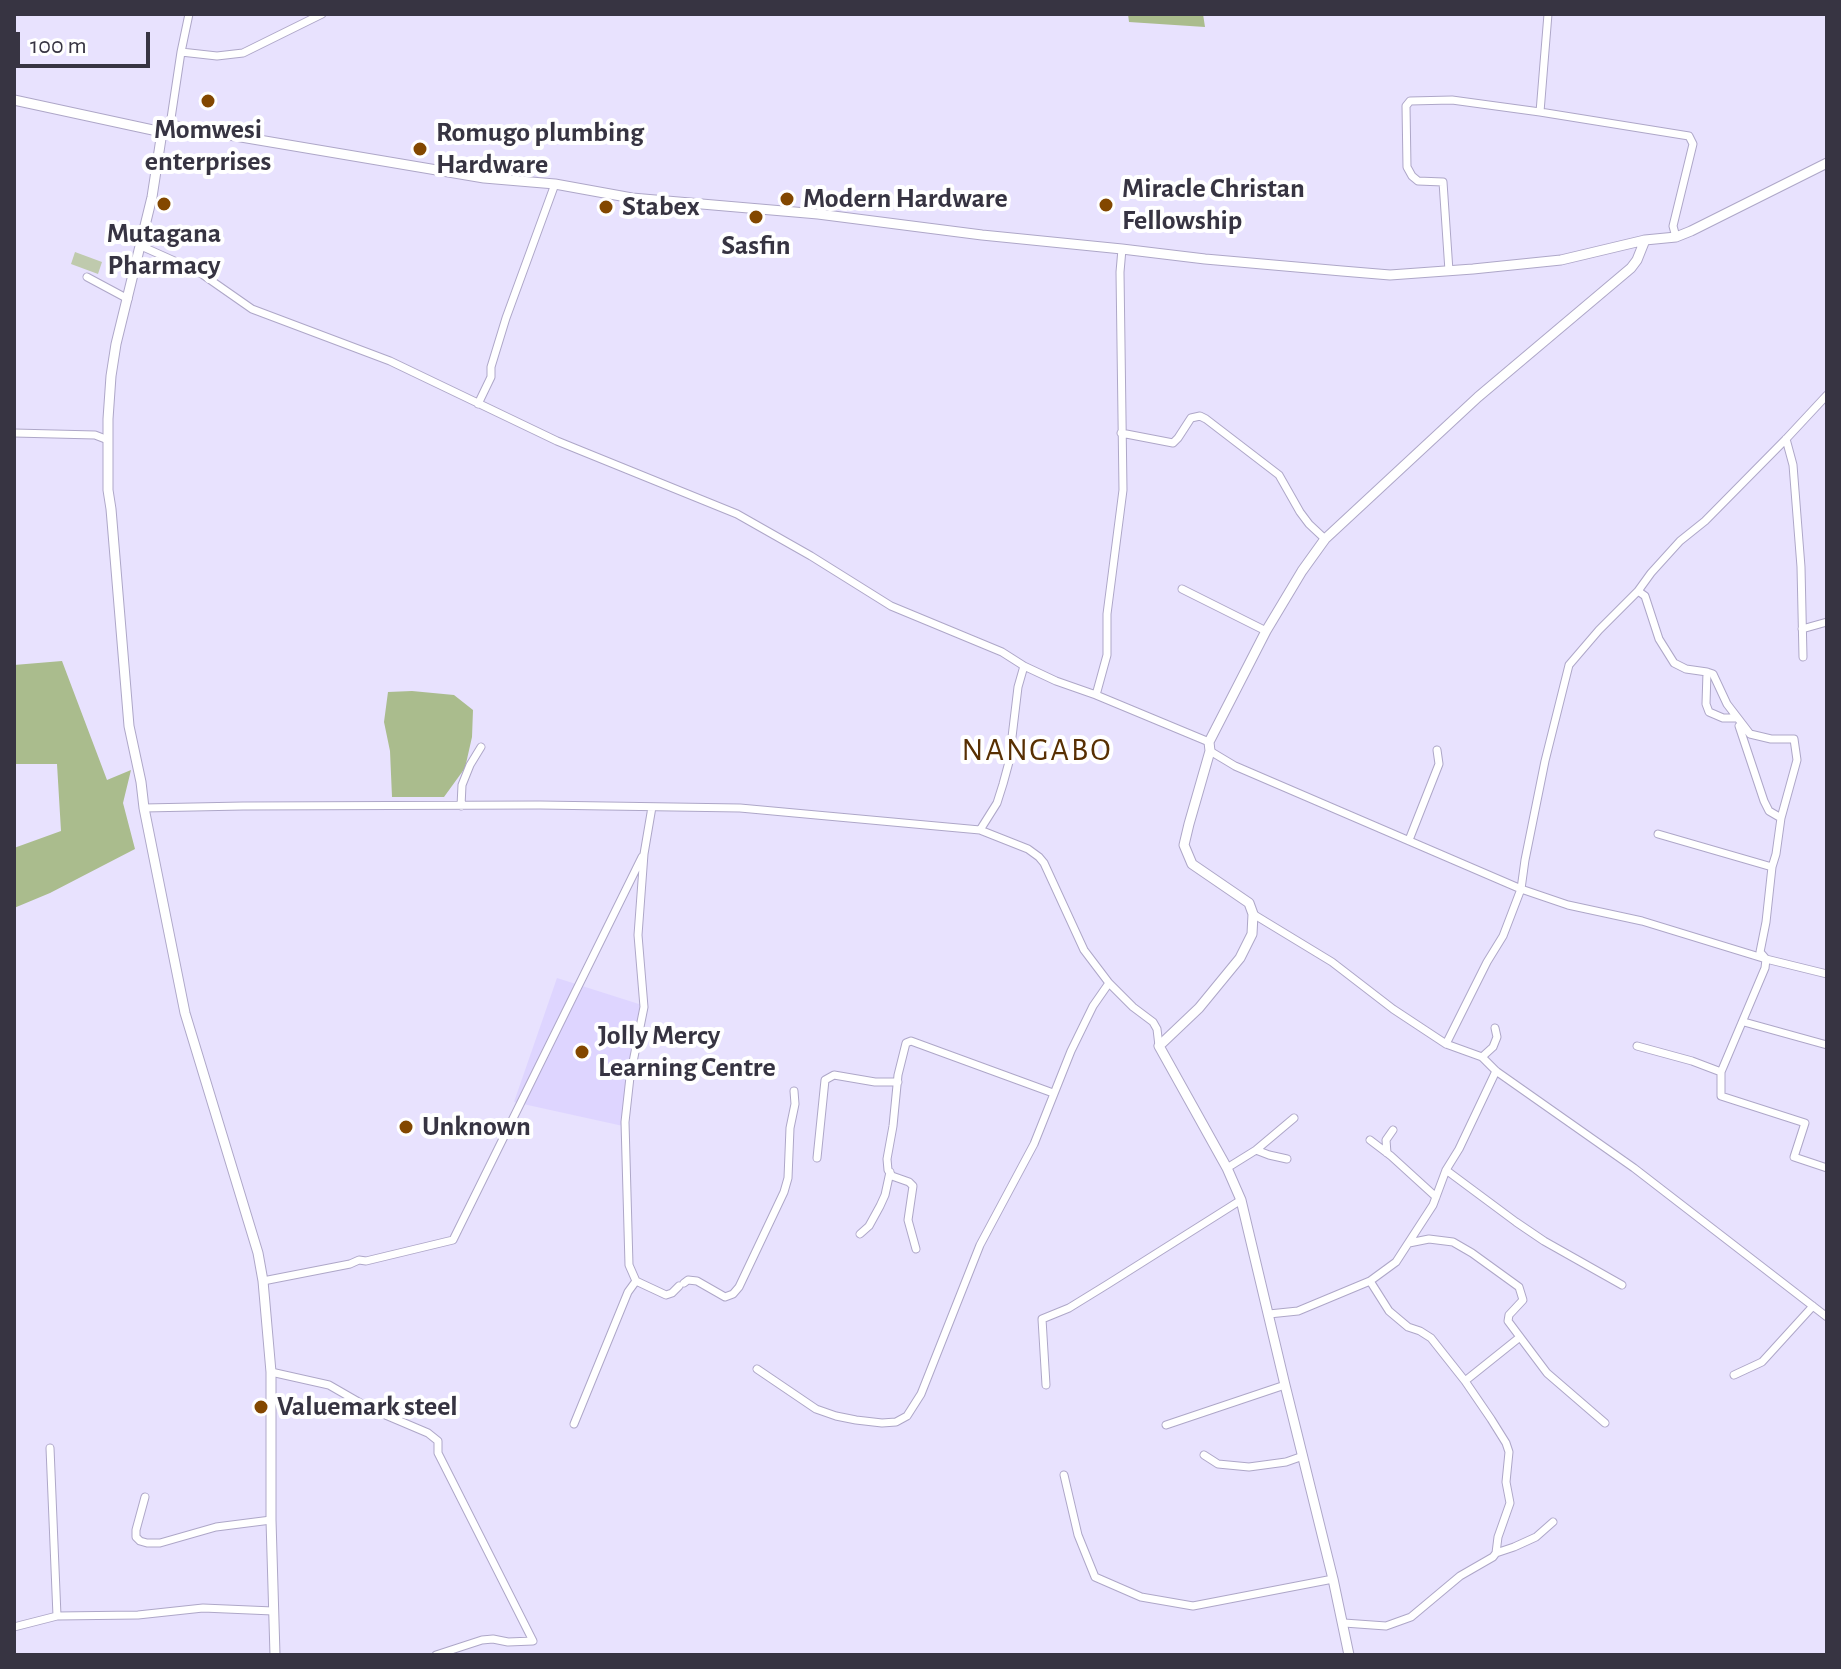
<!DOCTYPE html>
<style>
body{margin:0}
#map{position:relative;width:1841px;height:1669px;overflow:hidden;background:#e8e2fe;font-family:"Alegreya Sans",sans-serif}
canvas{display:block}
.frame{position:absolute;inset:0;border:16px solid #373442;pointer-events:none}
.scale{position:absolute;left:16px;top:32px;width:134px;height:36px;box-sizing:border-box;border:4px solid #373442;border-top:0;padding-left:10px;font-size:24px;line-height:28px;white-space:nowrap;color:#373442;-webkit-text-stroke:6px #fff;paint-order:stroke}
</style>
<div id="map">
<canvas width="1841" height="1669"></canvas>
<div class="frame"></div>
<div class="scale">100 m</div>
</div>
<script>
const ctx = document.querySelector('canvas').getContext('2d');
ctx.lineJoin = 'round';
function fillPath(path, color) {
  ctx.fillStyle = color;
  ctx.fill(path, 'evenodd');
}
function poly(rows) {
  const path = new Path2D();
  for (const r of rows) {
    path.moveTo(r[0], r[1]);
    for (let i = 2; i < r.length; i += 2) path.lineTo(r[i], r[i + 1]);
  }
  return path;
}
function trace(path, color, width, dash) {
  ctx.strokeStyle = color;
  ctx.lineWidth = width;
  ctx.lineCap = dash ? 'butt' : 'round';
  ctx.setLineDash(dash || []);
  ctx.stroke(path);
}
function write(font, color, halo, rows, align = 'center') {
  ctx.font = font + ' "Alegreya Sans",sans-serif';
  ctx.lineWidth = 8;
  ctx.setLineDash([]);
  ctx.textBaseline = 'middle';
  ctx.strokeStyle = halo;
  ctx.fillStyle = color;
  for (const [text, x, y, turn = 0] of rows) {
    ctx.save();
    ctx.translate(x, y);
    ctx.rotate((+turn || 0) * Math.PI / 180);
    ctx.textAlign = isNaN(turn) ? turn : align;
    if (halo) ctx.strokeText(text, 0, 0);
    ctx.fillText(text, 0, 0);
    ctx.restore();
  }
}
fillPath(poly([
 [557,978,642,1005,623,1126,514,1102]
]), '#ded5ff');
fillPath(poly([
 [75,252,102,262,98,274,71,264]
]), '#bfcaad');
fillPath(poly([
 [1128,14,1203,14,1205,27,1129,22],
 [62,661,107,780,131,770,123,803,135,849,50,893,14,908,14,848,61,831,57,764,14,764,14,665],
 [412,691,454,695,473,710,472,737,465,768,444,797,392,797,390,751,384,722,388,692]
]), '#aabc8d');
const minor = poly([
 [1548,14,1540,112,1689,136,1693,144,1673,226,1676,237],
 [181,52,217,56,243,53,322,14],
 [170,125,181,52,189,14],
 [141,246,199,272,252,309,390,361,557,441,737,514,811,556,891,606,1002,652,1024,666,1056,681,1096,695,1209,742],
 [1449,271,1443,182,1418,181,1412,176,1407,167,1406,106,1410,101,1452,100,1540,112],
 [87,277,128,299],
 [478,404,491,377,491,367,506,318,555,184],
 [14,433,95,435,108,440],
 [1121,433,1173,443,1178,438,1191,418,1200,416,1206,419,1279,475,1300,512,1309,524,1325,539],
 [1786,439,1793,465,1801,567,1803,657],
 [1182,589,1266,631],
 [1638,591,1645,596,1659,639,1674,663,1686,669,1707,672,1713,674,1727,704,1750,734,1771,739,1794,739,1797,760,1781,818,1776,854,1772,867],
 [1802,629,1827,622],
 [1707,672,1706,704,1709,712,1723,718,1736,718],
 [1096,695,1107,655,1107,614,1123,490,1120,272,1122,249],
 [1739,726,1764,801,1769,811,1781,818],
 [1210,751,1235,766,1521,889,1568,905,1642,921,1766,959,1827,974],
 [461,806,462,785,470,765,481,747],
 [144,808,243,806,540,805,740,808,980,830,1028,849,1039,857,1044,863,1084,950,1109,983,1133,1007,1153,1022,1157,1029,1159,1046],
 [980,830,997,803,1003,784,1009,762,1018,687,1024,666],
 [1658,834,1772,867,1766,922,1760,952,1766,959,1765,968,1721,1072,1721,1096,1805,1123,1794,1157,1827,1168],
 [1409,840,1439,764,1437,750],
 [1253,914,1332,962,1393,1009,1446,1044,1482,1057,1496,1071,1634,1168,1827,1317],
 [1744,1022,1827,1045],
 [1446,1044,1487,962,1503,936,1521,889,1525,860,1545,761,1569,665,1599,630,1638,591,1651,573,1680,541,1705,521,1786,439,1827,395],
 [1637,1046,1692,1061,1721,1072],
 [1482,1057,1493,1047,1497,1037,1495,1028],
 [1370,1140,1391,1156,1436,1197],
 [1256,1150,1269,1155,1287,1159],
 [1387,1153,1386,1140,1393,1130],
 [817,1158,825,1080,834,1075,875,1082,898,1082],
 [1227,1168,1256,1150,1294,1118],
 [1446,1170,1516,1222,1544,1241,1622,1285],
 [860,1234,869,1226,880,1206,885,1195,890,1172],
 [1409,1243,1429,1239,1453,1242,1472,1253,1519,1287,1523,1300,1509,1315,1508,1321,1547,1373,1605,1423],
 [916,1249,908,1220,913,1186,909,1182,892,1176,888,1170,887,1159,893,1126,898,1075,906,1043,911,1041,1053,1093],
 [263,1281,350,1264,359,1260,366,1261,453,1240,642,857],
 [636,1281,666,1295,672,1293,679,1286],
 [684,1283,688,1280,697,1281,725,1297,733,1294,739,1287,784,1192,788,1178,790,1128,795,1104,794,1091],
 [1269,1314,1298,1311,1370,1281,1396,1262,1433,1205,1446,1170,1459,1149,1496,1071],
 [757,1369,816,1409,836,1416,856,1420,882,1423,896,1422,907,1416,921,1394,980,1245,1034,1144,1071,1051,1093,1006,1109,983],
 [271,1372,329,1385,369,1408,428,1433,438,1441,438,1453,533,1641,508,1642,493,1639,482,1640,436,1655],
 [1734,1375,1762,1362,1813,1306],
 [1465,1381,1520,1337],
 [1046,1385,1042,1319,1069,1308,1108,1284,1241,1200],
 [574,1424,628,1292,636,1281,629,1265,625,1122,630,1077,644,1007,638,935,644,854,652,807],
 [1166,1425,1285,1385],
 [50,1448,57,1616],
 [1204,1455,1218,1464,1249,1467,1286,1462,1303,1456],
 [1064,1475,1078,1535,1095,1577,1141,1597,1193,1606,1333,1579],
 [145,1497,136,1530,136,1537,140,1541,147,1543,160,1543,216,1527,271,1520],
 [1496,1553,1514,1547,1536,1537,1553,1522],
 [1344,1623,1386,1626,1411,1617,1460,1576,1493,1557,1496,1553,1498,1537,1510,1503,1506,1482,1509,1452,1506,1443,1491,1419,1465,1381,1431,1338,1420,1331,1408,1327,1389,1311,1370,1281],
 [14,1627,57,1616,138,1615,203,1608,273,1611]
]);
const tertiary = poly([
 [14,100,162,132,170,125,484,178,555,184,632,198,818,214,982,235,1122,249,1205,259,1342,271,1390,275,1473,269,1561,260,1645,240],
 [162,132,152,197,116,344,111,376,108,419,108,490,111,509,129,726,141,782,144,808,185,1013,258,1253,263,1281,271,1372,271,1520,275,1655],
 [1349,1655,1333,1579,1285,1385,1241,1200,1227,1168,1159,1046,1199,1008,1240,958,1252,934,1253,914,1249,903,1192,864,1184,845,1189,824,1210,751,1209,742,1266,631,1302,571,1325,539,1478,397,1631,268,1637,260,1645,240,1676,237,1691,231,1827,163]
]);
trace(minor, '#aea7c8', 9);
trace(tertiary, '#aea7c8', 11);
trace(minor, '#fff', 7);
trace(tertiary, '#fff', 9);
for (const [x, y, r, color] of [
 [208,101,8,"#834700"],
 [420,149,8,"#834700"],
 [787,199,8,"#834700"],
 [164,204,8,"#834700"],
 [1106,205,8,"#834700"],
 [606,207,8,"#834700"],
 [756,217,8,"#834700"],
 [582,1052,8,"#834700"],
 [406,1127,8,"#834700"],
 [261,1407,8,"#834700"]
]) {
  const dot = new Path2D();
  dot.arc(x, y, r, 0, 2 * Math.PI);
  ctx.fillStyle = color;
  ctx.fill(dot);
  trace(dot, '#fff', 3);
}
write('bold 28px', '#373442', '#fff', [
 ["Momwesi",208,130,"center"],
 ["enterprises",208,162,"center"],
 ["Romugo plumbing",436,133],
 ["Hardware",436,165],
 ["Miracle Christan",1122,189],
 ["Fellowship",1122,221],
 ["Modern Hardware",803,199],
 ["Stabex",622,207],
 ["Mutagana",164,234,"center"],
 ["Pharmacy",164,266,"center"],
 ["Sasfin",756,246,"center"],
 ["Jolly Mercy",598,1036],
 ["Learning Centre",598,1068],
 ["Unknown",422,1127],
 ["Valuemark steel",277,1407]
], 'left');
ctx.letterSpacing = '2px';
write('32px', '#582f02', '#fff', [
 ["NANGABO",1037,750]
]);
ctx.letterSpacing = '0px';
</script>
